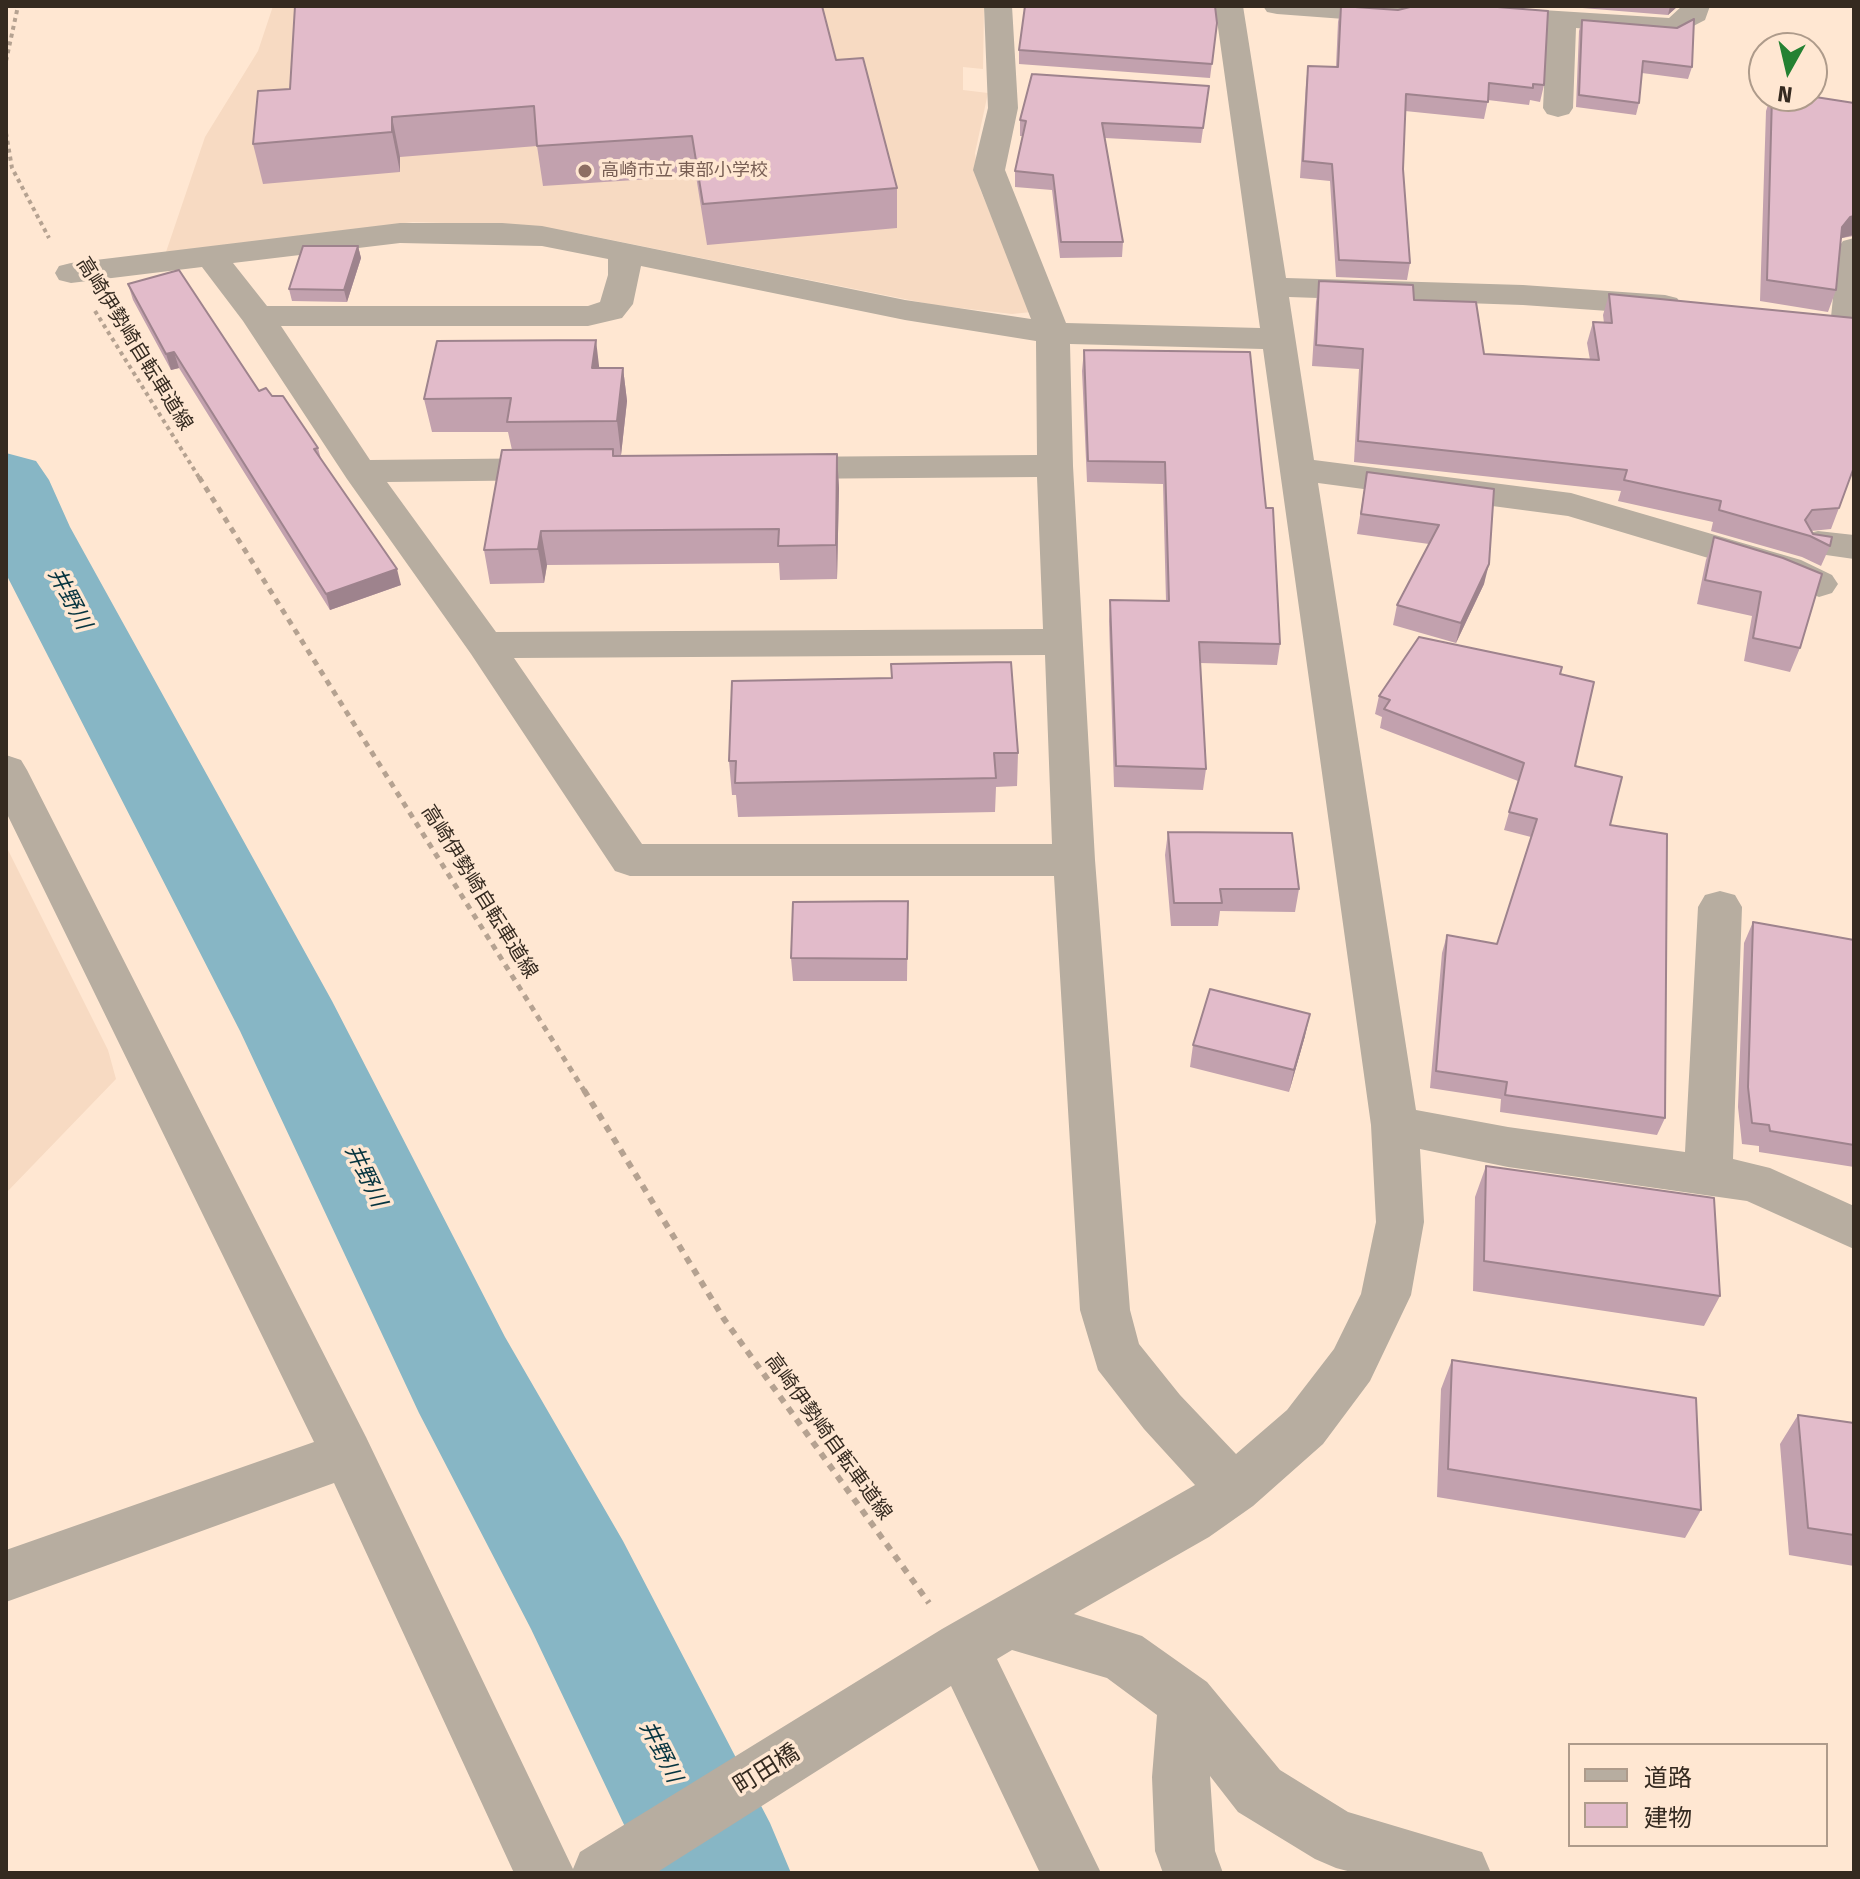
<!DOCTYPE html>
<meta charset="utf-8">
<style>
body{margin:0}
#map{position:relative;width:1860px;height:1879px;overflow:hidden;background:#ffe7d2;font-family:"Fira Sans","Noto Sans JP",sans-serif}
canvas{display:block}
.frame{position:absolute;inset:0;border:8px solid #352a20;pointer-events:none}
.legend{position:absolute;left:1568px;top:1743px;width:260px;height:104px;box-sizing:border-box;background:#ffe7d2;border:2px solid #ae9b8b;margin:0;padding:10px 14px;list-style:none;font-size:24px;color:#352a20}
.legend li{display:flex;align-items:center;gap:16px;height:40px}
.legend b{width:40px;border:2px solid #ae9b8b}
.north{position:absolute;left:1748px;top:32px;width:80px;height:80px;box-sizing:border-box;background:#ffe7d2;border:2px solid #ae9b8b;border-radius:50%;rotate:188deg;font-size:22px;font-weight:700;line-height:32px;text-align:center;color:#352a20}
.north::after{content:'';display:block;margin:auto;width:28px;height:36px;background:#248132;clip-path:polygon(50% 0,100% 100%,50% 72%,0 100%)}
</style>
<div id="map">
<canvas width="1860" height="1879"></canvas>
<div class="frame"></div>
<ul class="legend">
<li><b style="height:10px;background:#b7ada0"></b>道路</li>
<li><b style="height:22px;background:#e2bbca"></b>建物</li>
</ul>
<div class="north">N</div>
</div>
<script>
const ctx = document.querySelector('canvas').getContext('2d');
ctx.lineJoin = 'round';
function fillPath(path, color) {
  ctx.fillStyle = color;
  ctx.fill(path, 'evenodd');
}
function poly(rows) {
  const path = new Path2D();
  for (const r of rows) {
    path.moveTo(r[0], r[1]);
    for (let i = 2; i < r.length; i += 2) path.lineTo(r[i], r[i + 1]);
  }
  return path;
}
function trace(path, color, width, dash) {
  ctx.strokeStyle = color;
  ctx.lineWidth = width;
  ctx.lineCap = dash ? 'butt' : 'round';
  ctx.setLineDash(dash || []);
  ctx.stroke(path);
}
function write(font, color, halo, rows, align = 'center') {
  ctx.font = font + ' "Fira Sans","Noto Sans JP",sans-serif';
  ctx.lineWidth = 7;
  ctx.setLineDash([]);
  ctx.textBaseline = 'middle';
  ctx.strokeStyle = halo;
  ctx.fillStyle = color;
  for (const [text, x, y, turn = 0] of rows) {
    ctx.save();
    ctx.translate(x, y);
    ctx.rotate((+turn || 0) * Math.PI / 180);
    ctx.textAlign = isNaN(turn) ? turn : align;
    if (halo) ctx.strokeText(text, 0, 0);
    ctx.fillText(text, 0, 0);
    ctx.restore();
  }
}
fillPath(poly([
 [273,6,984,6,983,69,963,67,963,90,988,93,975,153,980,189,1031,312,1012,314,934,305,577,233,508,225,413,222,166,252,205,137,258,51],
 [6,846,108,1050,116,1079,6,1193]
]), '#f7dac2');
fillPath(poly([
 [6,453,36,461,49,480,70,527,332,1001,505,1337,623,1541,770,1823,791,1873,647,1873,531,1629,419,1413,240,1031,6,574,6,453]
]), '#87b6c5');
trace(poly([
 [6,61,18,6],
 [6,133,12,168,49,238],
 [95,311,200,479]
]), '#b5a291', 4, [4, 4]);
trace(poly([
 [199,477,585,1092]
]), '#b5a291', 5, [6, 6]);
trace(poly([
 [584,1090,724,1319,929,1603]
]), '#b5a291', 6, [7, 7]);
fillPath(poly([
 [984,6,1012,6,1018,108,1005,170,1066,323,1260,328,1215,6,1243,6,1286,278,1523,285,1665,295,1677,298,1682,305,1677,312,1665,315,1523,305,1289,297,1314,460,1571,493,1801,560,1832,575,1838,584,1832,593,1819,597,1775,578,1568,516,1318,483,1416,1110,1508,1127,1685,1152,1698,907,1705,895,1720,891,1735,895,1742,907,1733,1159,1770,1168,1854,1206,1854,1249,1747,1201,1508,1167,1420,1149,1424,1222,1411,1295,1370,1381,1323,1444,1253,1506,1209,1537,1074,1614,1142,1636,1207,1682,1280,1770,1348,1812,1482,1852,1491,1873,1355,1873,1336,1868,1315,1859,1238,1812,1210,1776,1215,1851,1223,1873,1163,1873,1155,1851,1152,1777,1157,1715,1107,1678,1012,1650,997,1659,1101,1873,1040,1873,951,1686,656,1873,514,1873,334,1483,6,1602,6,1550,314,1442,6,812,6,755,21,760,27,770,366,1437,573,1869,580,1852,942,1629,1195,1485,1144,1429,1098,1370,1080,1310,1054,876,630,876,615,871,471,654,347,479,243,321,202,267,71,283,59,280,55,273,59,266,71,263,400,223,502,223,542,226,905,300,1031,319,973,170,988,108,984,6],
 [400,243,542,246,608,259,608,275,600,302,588,306,267,306,233,263,400,243],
 [641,266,905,320,1036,341,1037,455,778,457,765,460,760,468,765,476,778,479,1037,477,1043,629,496,632,387,482,557,480,570,477,575,469,570,461,557,458,370,460,281,326,588,326,622,318,633,304,641,266],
 [1070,344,1263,349,1371,1125,1376,1222,1361,1294,1334,1349,1287,1410,1236,1454,1180,1395,1139,1344,1130,1310,1095,860,1073,466,1070,344],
 [1045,655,1052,844,642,844,514,658,1045,655],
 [1263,6,1400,6,1412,14,1408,20,1398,23,1277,14,1267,12,1263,6],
 [1479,6,1669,18,1682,6,1710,6,1705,20,1674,36,1576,28,1573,108,1569,114,1558,117,1547,114,1543,108,1547,25,1479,18,1475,12,1479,6],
 [1854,238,1854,335,1847,337,1835,334,1830,327,1838,248,1843,241,1854,238],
 [1818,531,1854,535,1854,559,1805,552,1799,543,1805,534,1818,531]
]), '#b7ada0');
fillPath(poly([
 [1341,6,1398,10,1544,85,1540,102,1530,100,1529,105,1488,100,1484,119,1405,111,1403,169,1410,263,1407,280,1336,277,1330,181,1300,178,1306,83,1308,66,1336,67,1338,22],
 [1558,6,1678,6,1668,15],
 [1582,20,1692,67,1688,79,1642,73,1639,103,1636,115,1576,107,1579,31],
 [1217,23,1210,78,1019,64,1019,50],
 [836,60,897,188,897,228,707,245,696,176,543,186,537,146,400,157,400,172,263,184,253,144,290,89],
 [1209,86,1201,143,1105,138,1123,242,1122,257,1060,258,1052,190,1015,187,1015,171,1023,136,1020,136,1020,120],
 [1771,96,1809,96,1854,103,1854,236,1842,238,1841,239,1836,290,1828,312,1760,301,1766,111],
 [358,246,361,258,347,302,292,301,289,289],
 [1319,281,1414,300,1484,354,1590,360,1587,343,1593,322,1604,323,1603,315,1609,294,1839,508,1831,529,1811,531,1813,534,1830,546,1821,566,1802,557,1711,531,1713,522,1618,501,1621,491,1354,462,1359,369,1312,366,1316,302],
 [128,284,259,391,272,396,318,448,321,459,401,585,330,610,179,368,171,370,133,300],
 [1084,350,1250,352,1280,644,1277,665,1200,663,1206,769,1203,790,1114,787,1109,621,1110,600,1166,601,1163,484,1087,482,1082,371],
 [600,368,623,368,627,401,621,455,614,456,837,454,839,488,837,579,780,580,779,563,547,565,544,583,490,584,484,550,512,450,508,432,432,432,424,399],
 [1367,472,1494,489,1484,584,1456,643,1393,625,1397,605,1429,544,1357,534],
 [1714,537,1783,558,1800,648,1790,672,1744,661,1752,616,1697,604,1706,560],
 [1560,674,1575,766,1610,825,1665,1118,1657,1135,1500,1112,1501,1099,1430,1088,1442,953,1447,935,1497,944,1531,837,1504,830,1518,781,1380,728,1382,717,1375,714,1379,696],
 [1018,753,1017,786,996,787,995,812,738,817,736,795,732,795,729,761],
 [1168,832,1299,889,1295,912,1220,911,1218,926,1171,926,1165,855],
 [908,901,907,981,793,981,791,958],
 [1753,922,1854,940,1854,1167,1759,1152,1759,1146,1742,1144,1738,1107,1744,943],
 [1305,1036,1289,1092,1190,1067,1193,1045],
 [1486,1166,1720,1296,1704,1326,1473,1291,1475,1197],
 [1452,1360,1701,1510,1685,1538,1437,1497,1441,1389],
 [1798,1415,1854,1423,1854,1566,1789,1555,1780,1444]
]), '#c2a1ae');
fillPath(poly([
 [1670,6,1678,6,1668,15],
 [392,117,400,157,400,172,392,132],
 [1854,216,1853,235,1842,238,1835,248,1842,227,1850,217],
 [358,246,361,258,347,302,344,290],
 [596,340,600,374,592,368],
 [174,352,179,368,171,370,166,354],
 [623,368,627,401,621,455,617,421],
 [837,454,839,488,837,579,836,545],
 [541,531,547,565,544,583,538,549],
 [1489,564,1484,584,1456,643,1461,623],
 [397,569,401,585,330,610,326,594],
 [1310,1014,1305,1036,1289,1092,1294,1070]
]), '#9e838d');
const building = poly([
 [295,6,822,6,836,60,863,58,897,188,703,204,692,136,537,146,534,106,392,117,392,132,253,144,258,91,290,89,295,6],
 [1025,6,1215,6,1217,23,1212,64,1019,50,1025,6],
 [1341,6,1398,10,1414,6,1485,6,1548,11,1544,85,1533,84,1533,88,1489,83,1488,102,1406,94,1403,169,1410,263,1339,260,1332,164,1303,161,1308,66,1338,67,1341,6],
 [1694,19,1692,67,1643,61,1639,103,1579,95,1582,20,1677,28,1694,19],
 [1032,74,1209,86,1203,128,1102,123,1123,242,1061,242,1053,175,1015,171,1026,121,1020,120,1032,74],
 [1772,96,1809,96,1854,103,1854,216,1850,217,1842,227,1836,290,1767,280,1772,96],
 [303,246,358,246,344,290,289,289,303,246],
 [179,270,259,391,266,388,272,396,283,396,318,448,314,449,397,569,326,594,174,352,166,354,128,284,179,270],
 [1319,281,1413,285,1414,300,1476,302,1484,354,1599,360,1593,322,1612,323,1609,294,1854,318,1854,467,1839,508,1812,510,1805,520,1813,534,1832,537,1830,546,1810,536,1719,510,1721,501,1624,480,1627,470,1358,441,1363,349,1316,345,1319,281],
 [596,340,592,368,623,368,617,421,507,422,511,398,424,399,437,341,596,340],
 [1084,350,1250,352,1266,508,1273,508,1280,644,1199,642,1206,769,1116,766,1110,600,1169,601,1165,462,1088,461,1084,350],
 [613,449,613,456,837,454,836,545,778,546,779,529,541,531,538,549,484,550,502,450,613,449],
 [1367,472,1494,489,1489,564,1461,623,1397,605,1439,525,1361,514,1367,472],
 [1714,537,1783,558,1822,574,1800,648,1753,638,1761,592,1705,580,1714,537],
 [1419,637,1562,667,1560,674,1594,682,1575,766,1622,777,1610,825,1667,834,1665,1118,1505,1095,1507,1082,1436,1071,1447,935,1497,944,1537,819,1509,812,1524,763,1384,709,1390,700,1379,696,1419,637],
 [1011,662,1018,753,994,753,996,778,735,783,736,761,729,761,732,681,892,678,891,664,1011,662],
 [1168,832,1292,833,1299,889,1220,889,1222,903,1174,903,1168,832],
 [908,901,907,959,791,958,793,902,908,901],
 [1753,922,1854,940,1854,1145,1770,1131,1769,1125,1752,1123,1748,1087,1753,922],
 [1210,989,1310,1014,1294,1070,1193,1045,1210,989],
 [1486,1166,1714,1198,1720,1296,1484,1261,1486,1166],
 [1452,1360,1696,1398,1701,1510,1448,1469,1452,1360],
 [1798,1415,1854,1423,1854,1535,1808,1528,1798,1415]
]);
fillPath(building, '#e2bbca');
trace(building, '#9e838d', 2);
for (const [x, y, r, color] of [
 [585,171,8,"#8d6e63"]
]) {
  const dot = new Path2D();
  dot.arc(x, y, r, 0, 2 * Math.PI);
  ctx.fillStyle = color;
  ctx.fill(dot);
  trace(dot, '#ffe7d2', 3);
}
write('18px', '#785e54', '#ffe7d2', [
 ["高崎市立 東部小学校",601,171]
], 'left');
write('20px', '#352a20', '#ffe7d2', [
 ["高崎伊勢崎自転車道線",134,344,58],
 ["高崎伊勢崎自転車道線",479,892,58],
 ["高崎伊勢崎自転車道線",828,1437,54]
]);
write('italic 22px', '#06343f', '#ffe7d2', [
 ["井野川",69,599,62],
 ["井野川",365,1176,64],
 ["井野川",660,1752,63]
]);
write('24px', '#352a20', '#ffe7d2', [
 ["町田橋",767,1770,-32]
]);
</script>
